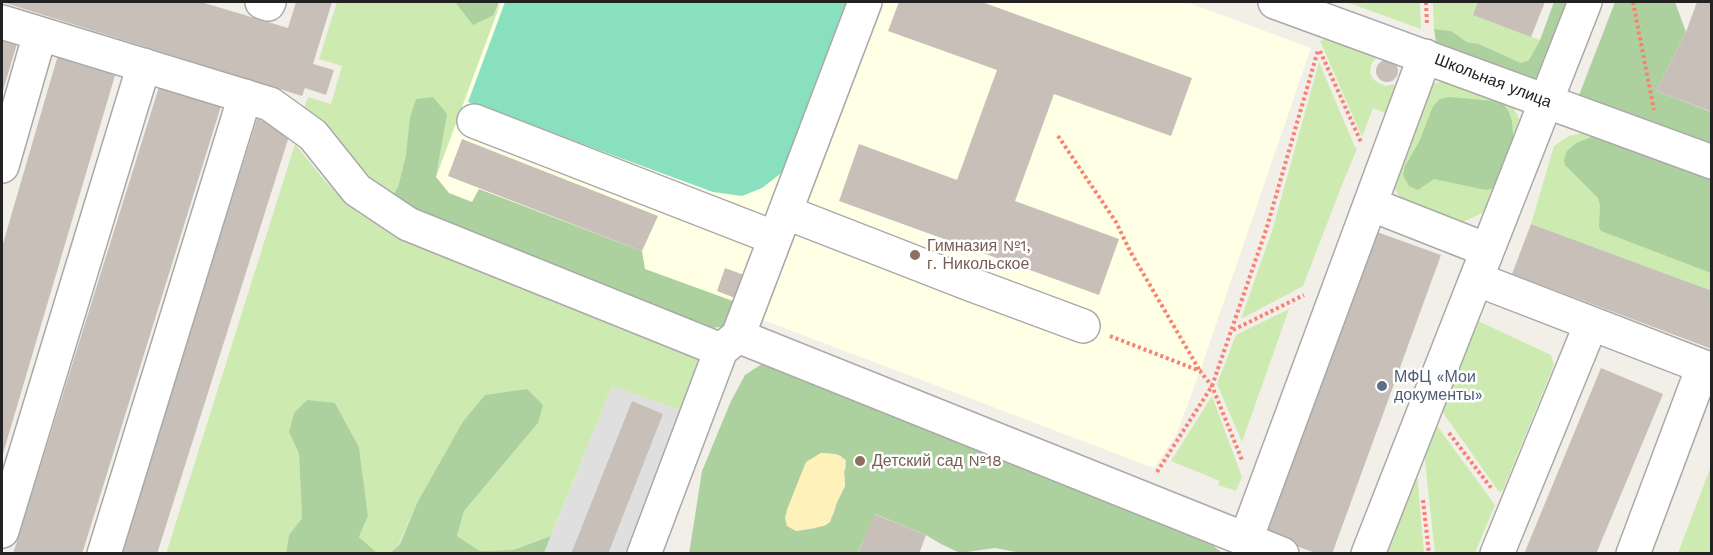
<!DOCTYPE html>
<meta charset="utf-8">
<style>
body{margin:0}
#map{position:relative;width:1713px;height:555px;overflow:hidden;background:#f2efe9;font-family:"Work Sans",sans-serif}
canvas{display:block}
.frame{position:absolute;inset:0;border:3px solid #222;pointer-events:none}
</style>
<div id="map">
<canvas width="1713" height="555"></canvas>
<div class="frame"></div>
</div>
<script>
const ctx = document.querySelector('canvas').getContext('2d');
ctx.lineJoin = 'round';
function fillPath(path, color) {
  ctx.fillStyle = color;
  ctx.fill(path, 'evenodd');
}
function poly(rows) {
  const path = new Path2D();
  for (const r of rows) {
    if (r.length === 3) {
      path.moveTo(r[0] + r[2], r[1]);
      path.arc(r[0], r[1], r[2], 0, 2 * Math.PI);
      continue;
    }
    path.moveTo(r[0], r[1]);
    for (let i = 2; i < r.length; i += 2) path.lineTo(r[i], r[i + 1]);
  }
  return path;
}
function trace(path, color, width, dash) {
  ctx.strokeStyle = color;
  ctx.lineWidth = width;
  ctx.lineCap = dash ? 'butt' : 'round';
  ctx.setLineDash(dash || []);
  ctx.stroke(path);
}
function write(font, color, halo, rows, align = 'center') {
  ctx.font = font + ' "Work Sans",sans-serif';
  ctx.lineWidth = 5;
  ctx.setLineDash([]);
  ctx.textBaseline = 'middle';
  ctx.strokeStyle = halo;
  ctx.fillStyle = color;
  for (const [text, x, y, turn = 0] of rows) {
    ctx.save();
    ctx.translate(x, y);
    ctx.rotate((+turn || 0) * Math.PI / 180);
    ctx.textAlign = isNaN(turn) ? turn : align;
    if (halo) ctx.strokeText(text, 0, 0);
    ctx.fillText(text, 0, 0);
    ctx.restore();
  }
}
fillPath(poly([
 [612,386,685,412,628,553,544,554]
]), '#e0dfdf');
fillPath(poly([
 [501,2,1186,2,1311,48,1200,371,1177,433,1154,468,446,200,436,177]
]), '#ffffe5');
fillPath(poly([
 [337,2,455,2,459,7,494,15,501,2,436,177,446,114,406,155,398,187,390,200,351,165,304,109,308,97,331,104,342,66,319,59],
 [1346,2,1420,2,1421,29],
 [1433,2,1478,2,1474,15,1540,40,1529,60,1521,63,1479,44,1467,42,1451,31,1434,29],
 [1328,38,1376,58,1371,65,1370,73,1374,80,1385,86,1394,84,1399,97,1392,116,1373,108,1362,137,1320,41],
 [1319,62,1354,145,1357,149,1342,185,1303,286,1241,319,1272,231],
 [1448,80,1513,107,1525,130,1497,206,1461,223,1400,198,1391,182,1424,86],
 [1590,131,1711,174,1711,291,1531,224,1554,146,1569,136],
 [295,144,326,182,358,213,411,241,710,361,685,412,612,386,551,536,513,550,480,551,457,536,464,511,538,423,462,423,417,503,399,544,390,553,377,553,359,537,368,516,359,447,335,403,289,432,299,454,302,518,289,535,286,553,166,554],
 [1289,309,1242,442,1217,384,1236,335],
 [1474,319,1551,355,1554,365,1503,490,1499,492,1439,407],
 [1212,396,1242,477,1236,491,1218,485,1220,481,1171,461],
 [1432,419,1495,505,1475,553,1435,553,1423,443],
 [1416,462,1424,553,1378,553],
 [1711,466,1711,553,1678,553]
]), '#cdebb0');
fillPath(poly([
 [455,2,499,2,494,15,473,25],
 [1554,2,1580,2,1548,90,1437,50,1434,29,1451,31,1467,42,1479,44,1521,63,1529,60,1540,40],
 [1615,2,1675,2,1686,32,1656,91,1711,112,1711,155,1576,103],
 [433,97,447,114,436,177,449,193,472,202,479,189,642,251,645,269,733,301,734,310,727,326,713,328,429,219,390,200,398,187,406,155,410,117,416,99],
 [1449,97,1494,101,1504,105,1509,112,1512,121,1514,148,1495,188,1486,190,1434,179,1418,190,1409,186,1403,175,1405,166,1419,142,1433,106,1440,99],
 [1592,137,1711,180,1711,273,1601,231,1599,227,1600,205,1598,198,1565,165,1564,160,1567,151,1576,143],
 [774,356,977,449,996,460,1005,459,1204,538,1222,553,1229,553,1026,554,995,548,960,553,941,544,926,535,875,514,858,553,689,554,702,471,731,401,745,375],
 [821,453,835,454,841,456,846,466,844,472,845,486,837,502,833,515,816,528,796,531,787,510,806,463],
 [527,389,543,405,538,423,464,511,457,536,480,551,513,550,551,536,544,553,390,553,400,544,417,503,462,423,485,395],
 [307,400,335,403,359,447,368,516,359,537,377,553,286,553,289,535,302,518,299,454,289,432,294,413]
]), '#add19e');
fillPath(poly([
 [821,453,835,454,846,460,844,472,845,486,837,502,830,522,824,526,796,531,787,526,785,518,787,510,806,462]
]), '#fff1ba');
fillPath(poly([
 [505,2,854,2,797,161,762,188,742,196,713,192,468,102]
]), '#88e0be');
fillPath(poly([
 [2,2,201,2,288,28,296,2,332,2,313,64,334,70,326,95,305,88,302,96],
 [899,2,982,2,1192,78,1171,136,1054,94,1015,201,1119,239,1099,295,839,201,859,144,957,180,997,70,888,31],
 [1478,2,1545,2,1531,37,1473,15],
 [1697,2,1712,2,1712,112,1656,91,1686,32],
 [2,35,18,40,2,94],
 [58,55,116,72,2,457,2,247],
 [1387,71,11],
 [159,87,221,106,82,554,13,554],
 [257,119,291,130,157,554,120,554],
 [462,139,658,216,642,251,448,176],
 [1531,224,1712,291,1712,349,1512,274],
 [1374,231,1441,255,1332,554,1318,554,1264,534],
 [725,268,744,275,735,298,717,291],
 [1601,368,1663,394,1596,554,1524,554],
 [632,401,663,414,608,554,571,554],
 [874,514,926,535,919,554,858,554]
]), '#c7bfb8');
const minor = poly([
 [262,2,268,4,269,2],
 [1275,2,1712,162],
 [2,22,270,104,313,135,357,190,408,224,721,350],
 [474,121,775,238],
 [2,166,40,34],
 [1370,204,1487,250],
 [785,212,970,284,1083,326],
 [1476,279,1712,370],
 [738,336,1282,554],
 [2,531,144,65],
 [1246,539,1425,56],
 [104,554,245,96],
 [644,554,721,350,738,336,865,2],
 [1368,554,1585,2],
 [1497,554,1591,324],
 [1633,554,1703,367]
]);
trace(minor, '#a9a9a9', 36);
trace(poly([
 [1426,2,1427,25],
 [1633,2,1654,110],
 [1320,51,1361,142],
 [1058,136,1116,222,1130,251,1200,371],
 [1233,330,1304,295],
 [1110,336,1200,371,1212,386,1242,460],
 [1449,433,1492,489],
 [1157,472,1212,386,1267,227,1318,50],
 [1423,500,1429,554]
]), '#fa8072', 4, [3, 3]);
trace(minor, '#fff', 33);
for (const [x, y, r, color] of [
 [915,255,6,"#8d6e63"],
 [1382,386,6,"#5c6f8a"],
 [860,461,6,"#8d6e63"]
]) {
  const dot = new Path2D();
  dot.arc(x, y, r, 0, 2 * Math.PI);
  ctx.fillStyle = color;
  ctx.fill(dot);
  trace(dot, '#fff', 2);
}
write('16px', '#222', '#fff', [
 ["Школьная улица",1493,81,21]
]);
write('16px', '#785e54', '#fff', [
 ["Гимназия №1,",927,246],
 ["г. Никольское",927,264],
 ["Детский сад №18",872,461]
], 'left');
write('16px', '#4e5e75', '#fff', [
 ["МФЦ «Мои",1394,377],
 ["документы»",1394,395]
], 'left');
</script>
